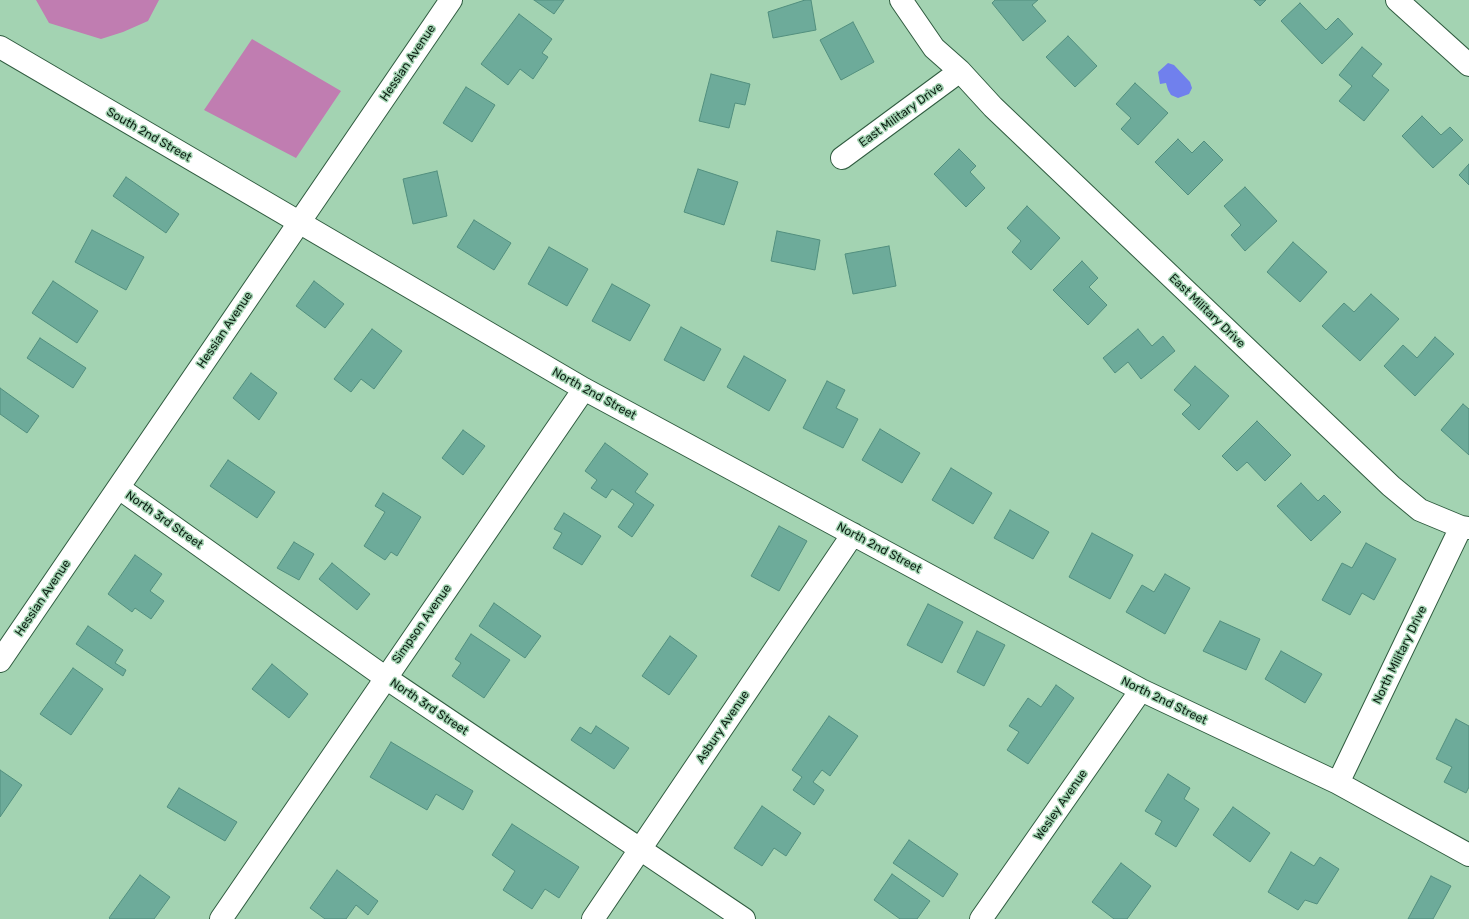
<!DOCTYPE html>
<style>
body{margin:0}
canvas{display:block;background:#a3d3b2}
</style>
<canvas width="1469" height="919"></canvas>
<script>
const ctx = document.querySelector('canvas').getContext('2d');
ctx.lineJoin = 'round';
function fillPath(path, color) {
  ctx.fillStyle = color;
  ctx.fill(path, 'evenodd');
}
function poly(rows) {
  const path = new Path2D();
  for (const r of rows) {
    path.moveTo(r[0], r[1]);
    for (let i = 2; i < r.length; i += 2) path.lineTo(r[i], r[i + 1]);
  }
  return path;
}
function trace(path, color, width, dash) {
  ctx.strokeStyle = color;
  ctx.lineWidth = width;
  ctx.lineCap = dash ? 'butt' : 'round';
  ctx.setLineDash(dash || []);
  ctx.stroke(path);
}
function write(font, color, halo, rows, align = 'center') {
  ctx.font = font + ' Rubik,sans-serif';
  ctx.lineWidth = 3;
  ctx.setLineDash([]);
  ctx.textBaseline = 'middle';
  ctx.strokeStyle = halo;
  ctx.fillStyle = color;
  for (const [text, x, y, turn = 0] of rows) {
    ctx.save();
    ctx.translate(x, y);
    ctx.rotate((+turn || 0) * Math.PI / 180);
    ctx.textAlign = isNaN(turn) ? turn : align;
    if (halo) ctx.strokeText(text, 0, 0);
    ctx.fillText(text, 0, 0);
    ctx.restore();
  }
}
fillPath(poly([
 [36,0,159,0,148,21,123,32,101,39,49,23],
 [252,39,341,91,296,158,204,110]
]), '#c07db1');
fillPath(poly([
 [1168,63,1174,65,1190,82,1192,88,1189,94,1178,98,1171,95,1168,90,1166,83,1160,84,1158,72]
]), '#7080ed');
const building = poly([
 [534,0,564,0,554,14,534,0],
 [805,0,811,0,816,30,773,38,768,12,805,0],
 [995,0,1038,0,1032,5,1046,21,1023,41,992,3,995,0],
 [1254,0,1266,0,1260,6,1254,0],
 [1300,3,1326,30,1338,18,1353,34,1322,64,1281,21,1300,3],
 [519,14,552,39,542,53,548,57,533,79,520,69,508,85,481,64,519,14],
 [853,22,874,62,841,80,820,40,853,22],
 [1068,36,1097,66,1075,87,1046,57,1068,36],
 [1362,47,1382,64,1372,76,1389,90,1364,121,1339,101,1352,86,1339,75,1362,47],
 [711,74,750,84,745,105,735,103,729,128,699,121,711,74],
 [1135,83,1168,113,1138,145,1121,129,1131,118,1116,104,1135,83],
 [466,87,495,105,472,142,443,123,466,87],
 [1422,116,1441,135,1450,127,1463,140,1433,168,1402,136,1422,116],
 [1178,139,1192,153,1204,141,1223,160,1188,195,1155,162,1178,139],
 [959,149,976,166,970,172,985,188,966,207,934,174,959,149],
 [1469,164,1469,185,1459,175,1469,164],
 [698,169,738,182,724,225,684,212,698,169],
 [437,171,447,216,413,224,403,179,437,171],
 [126,177,179,214,166,233,113,196,126,177],
 [1245,187,1277,221,1245,251,1231,235,1241,225,1224,206,1245,187],
 [1027,206,1060,238,1031,270,1012,252,1021,241,1007,228,1027,206],
 [474,220,511,243,494,270,457,247,474,220],
 [92,230,144,257,126,290,75,262,92,230],
 [777,231,820,240,815,270,771,261,777,231],
 [1293,242,1327,272,1300,302,1267,272,1293,242],
 [889,246,896,286,853,294,845,254,889,246],
 [549,247,588,269,567,306,528,284,549,247],
 [1082,261,1098,278,1089,287,1107,305,1088,325,1053,290,1082,261],
 [53,281,98,311,77,343,32,313,53,281],
 [314,281,344,304,325,328,296,306,314,281],
 [612,284,650,305,630,341,592,321,612,284],
 [1371,294,1399,319,1360,361,1322,326,1344,303,1354,312,1371,294],
 [681,327,721,349,704,381,664,360,681,327],
 [372,329,402,351,374,389,361,379,351,392,334,379,372,329],
 [1138,329,1152,346,1163,336,1175,351,1141,379,1128,362,1115,373,1103,358,1138,329],
 [1435,337,1454,354,1415,396,1384,366,1403,345,1417,358,1435,337],
 [40,338,86,368,73,388,27,358,40,338],
 [744,356,786,380,769,411,727,387,744,356],
 [1195,366,1229,396,1199,430,1182,414,1191,405,1174,390,1195,366],
 [251,373,277,393,259,420,233,398,251,373],
 [827,381,845,390,836,408,858,419,843,448,803,428,827,381],
 [0,388,39,416,27,433,0,414,0,388],
 [1463,404,1469,409,1469,455,1441,430,1463,404],
 [1257,421,1291,455,1265,481,1247,462,1237,471,1222,456,1257,421],
 [880,429,920,453,902,483,862,460,880,429],
 [463,430,485,446,463,475,442,458,463,430],
 [605,443,648,474,635,492,654,505,632,537,618,527,634,504,612,489,606,498,591,488,597,480,585,471,605,443],
 [228,460,275,492,257,518,210,486,228,460],
 [951,468,992,493,973,524,932,500,951,468],
 [1301,483,1318,501,1324,495,1341,512,1311,541,1277,506,1301,483],
 [383,493,421,517,397,556,391,552,385,560,364,546,385,512,375,506,383,493],
 [1010,510,1049,532,1033,559,994,538,1010,510],
 [564,513,601,536,582,565,553,548,562,533,554,529,564,513],
 [779,526,807,541,779,591,751,576,779,526],
 [1092,533,1133,555,1110,599,1069,577,1092,533],
 [294,542,314,554,299,580,277,568,294,542],
 [1366,543,1396,559,1374,600,1362,593,1350,615,1322,600,1342,563,1352,568,1366,543],
 [135,555,162,574,150,591,164,601,151,619,135,608,132,612,108,594,135,555],
 [332,563,370,594,357,610,319,579,332,563],
 [1165,574,1190,588,1165,634,1126,612,1142,585,1154,592,1165,574],
 [494,603,541,636,525,658,479,626,494,603],
 [928,604,963,622,942,663,907,645,928,604],
 [1220,621,1260,639,1246,670,1203,651,1220,621],
 [88,626,123,650,115,663,126,670,123,676,76,644,88,626],
 [977,631,1005,645,984,686,957,672,977,631],
 [471,634,510,660,484,698,452,676,461,663,455,659,471,634],
 [670,636,697,656,669,695,642,676,670,636],
 [1281,651,1322,674,1305,703,1265,679,1281,651],
 [272,664,308,694,289,718,252,689,272,664],
 [73,668,103,689,71,735,40,714,73,668],
 [1056,685,1074,698,1028,764,1007,750,1019,732,1009,726,1028,698,1041,707,1056,685],
 [829,716,858,736,830,776,822,770,813,782,824,790,814,805,793,790,802,777,792,770,829,716],
 [1456,719,1469,726,1469,787,1466,793,1444,782,1452,767,1436,759,1456,719],
 [596,726,629,748,614,769,571,740,580,727,591,734,596,726],
 [391,742,473,791,463,810,436,794,427,810,370,777,391,742],
 [0,770,22,785,0,817,0,770],
 [1168,774,1190,788,1184,799,1199,809,1176,847,1155,834,1162,821,1145,811,1168,774],
 [179,788,237,822,225,841,167,807,179,788],
 [762,806,801,833,786,856,774,848,762,866,734,848,762,806],
 [1233,807,1270,833,1250,862,1213,835,1233,807],
 [512,824,579,867,559,898,545,889,532,909,503,890,515,871,492,855,512,824],
 [909,840,958,874,943,897,893,863,909,840],
 [1291,852,1314,866,1320,857,1339,869,1317,904,1305,900,1298,910,1268,892,1291,852],
 [1121,863,1151,886,1127,919,1114,919,1092,902,1121,863],
 [337,870,378,901,368,915,356,905,346,919,325,919,310,908,337,870],
 [892,874,930,901,917,919,900,919,874,900,892,874],
 [140,875,170,897,154,919,110,919,109,918,140,875],
 [1431,876,1451,886,1433,919,1408,919,1431,876]
]);
fillPath(building, '#6dab9a');
trace(building, '#528f7e', 1);
const minor = poly([
 [901,0,934,48,960,71,993,107,1391,486,1420,510,1461,527,1469,528],
 [1397,0,1469,65],
 [0,47,584,389,1141,690,1338,783,1469,855],
 [842,158,960,71],
 [119,488,386,678,744,919],
 [1338,783,1461,527],
 [221,919,584,389],
 [593,919,853,534],
 [981,919,1141,690]
]);
const tertiary = poly([
 [0,661,451,0]
]);
trace(minor, '#305c40', 24);
trace(tertiary, '#305c40', 24);
trace(minor, '#fff', 22);
trace(tertiary, '#fff', 22);
write('12px', '#0d2014', '#a3d3b2', [
 ["Hessian Avenue",408,63,-56],
 ["East Military Drive",901,115,-36],
 ["South 2nd Street",149,135,30],
 ["East Military Drive",1207,311,44],
 ["Hessian Avenue",225,330,-56],
 ["North 2nd Street",594,394,29],
 ["North 3rd Street",164,520,35],
 ["North 2nd Street",879,548,28],
 ["Hessian Avenue",43,598,-56],
 ["Simpson Avenue",422,624,-55],
 ["North Military Drive",1400,655,-64],
 ["North 2nd Street",1164,701,26],
 ["North 3rd Street",429,707,34],
 ["Asbury Avenue",723,727,-56],
 ["Wesley Avenue",1061,805,-55]
]);
</script>
